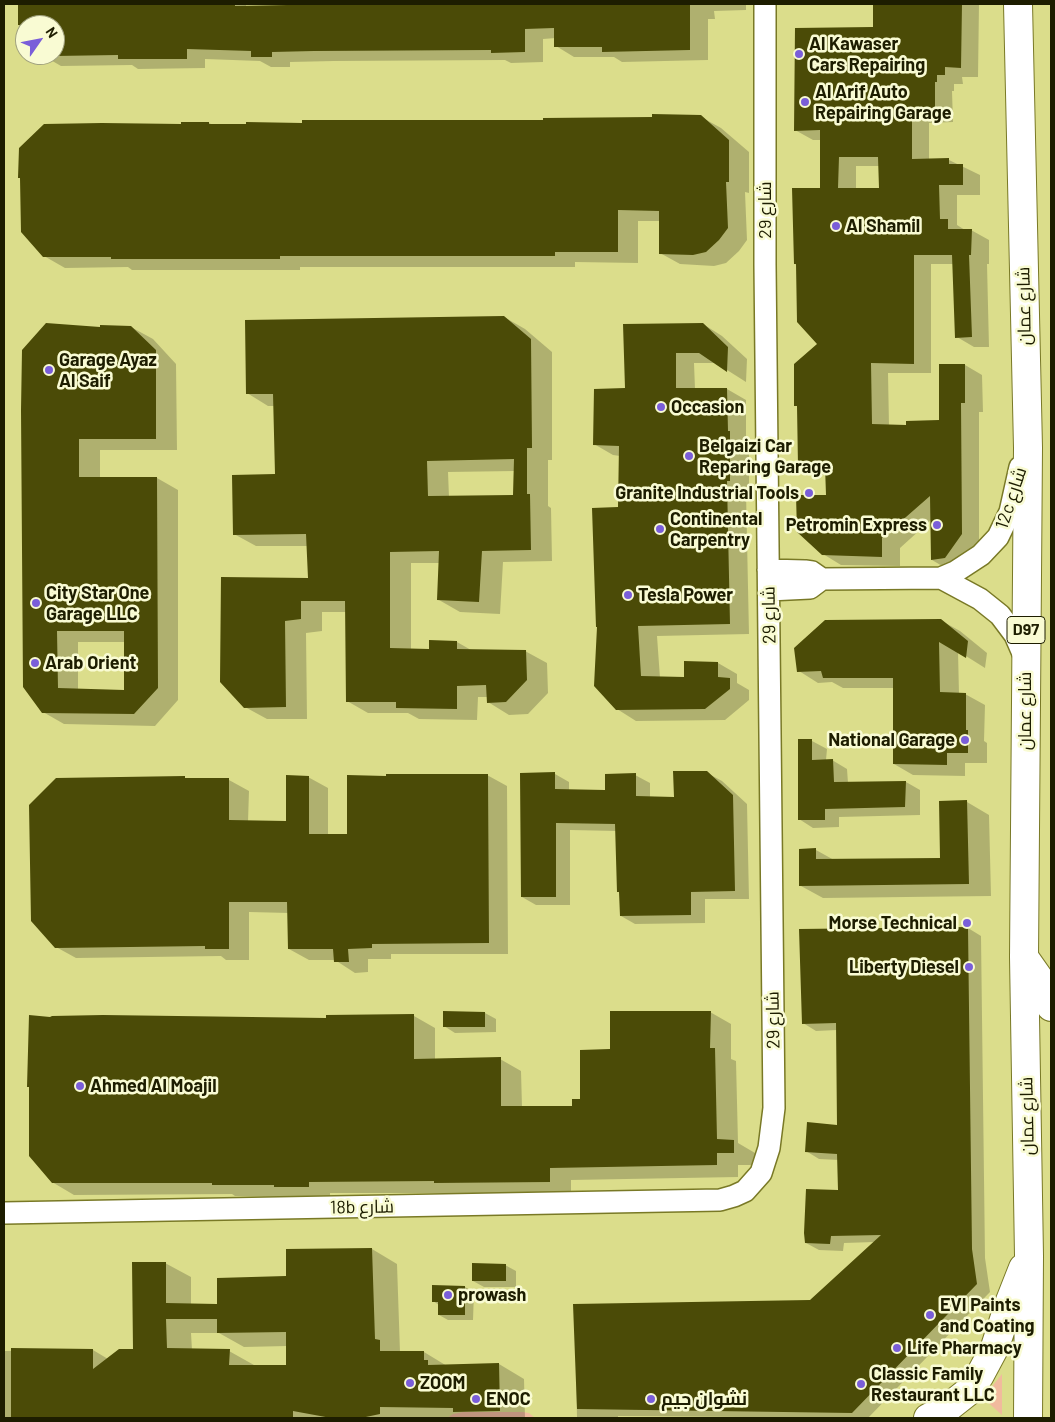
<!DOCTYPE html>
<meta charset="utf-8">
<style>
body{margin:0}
#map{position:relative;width:1055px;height:1422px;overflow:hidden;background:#dbdd8b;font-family:Barlow,sans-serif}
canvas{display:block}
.frame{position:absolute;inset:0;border:5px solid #1d1d00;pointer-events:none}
.north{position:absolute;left:15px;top:15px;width:50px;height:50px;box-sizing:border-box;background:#f9fbd3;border:1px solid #a1a27f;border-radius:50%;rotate:57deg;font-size:14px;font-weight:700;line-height:20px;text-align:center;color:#1d1d00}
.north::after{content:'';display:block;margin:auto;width:18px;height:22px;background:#7a5ed9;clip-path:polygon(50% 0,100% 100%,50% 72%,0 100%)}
</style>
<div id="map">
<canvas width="1055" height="1422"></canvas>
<div class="frame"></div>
<div class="north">N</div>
</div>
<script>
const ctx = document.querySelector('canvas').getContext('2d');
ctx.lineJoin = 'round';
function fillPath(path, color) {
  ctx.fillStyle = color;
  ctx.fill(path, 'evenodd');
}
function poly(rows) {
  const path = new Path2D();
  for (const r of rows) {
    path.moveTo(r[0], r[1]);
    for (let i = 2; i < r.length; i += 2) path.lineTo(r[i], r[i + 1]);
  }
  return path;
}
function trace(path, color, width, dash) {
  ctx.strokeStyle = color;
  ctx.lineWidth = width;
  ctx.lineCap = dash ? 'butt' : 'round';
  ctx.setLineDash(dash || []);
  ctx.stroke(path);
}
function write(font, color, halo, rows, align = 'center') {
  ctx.font = font + ' Barlow,Cairo,sans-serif';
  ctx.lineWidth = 5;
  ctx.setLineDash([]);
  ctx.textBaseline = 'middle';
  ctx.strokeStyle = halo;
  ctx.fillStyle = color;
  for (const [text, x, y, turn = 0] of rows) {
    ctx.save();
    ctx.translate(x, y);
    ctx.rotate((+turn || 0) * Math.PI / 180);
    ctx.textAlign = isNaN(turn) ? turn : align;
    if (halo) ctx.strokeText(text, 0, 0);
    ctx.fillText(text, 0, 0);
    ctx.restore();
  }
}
fillPath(poly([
 [1002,1374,1002,1415,983,1398],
 [463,1412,523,1412,529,1413,535,1418,447,1418,453,1414]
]), '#f1ba9d');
fillPath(poly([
 [19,4,246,4,246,7,288,7,288,4,746,4,746,10,714,11,715,19,708,19,708,60,622,62,614,57,574,57,556,46,556,38,543,39,543,62,511,63,505,60,334,61,290,62,290,67,271,67,260,61,205,59,205,68,138,69,132,65,61,66,42,55,55,55,55,25,25,25,25,37,19,31],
 [874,4,979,4,978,77,962,77,963,84,954,84,954,91,952,91,953,122,929,123,929,160,949,160,980,175,980,195,957,195,957,225,965,230,971,230,989,240,989,264,987,264,989,347,974,347,957,337,954,264,931,264,931,373,888,373,889,426,907,426,940,422,965,365,982,375,983,412,979,412,979,545,949,570,932,560,931,520,900,548,900,566,841,565,823,554,827,475,817,475,800,465,798,406,818,345,797,265,795,264,821,189,821,140,813,140,795,130,875,29],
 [856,166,880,166,880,189,856,189],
 [701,117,721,128,749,152,749,193,745,192,747,240,739,251,726,263,714,266,680,264,660,253,660,221,638,221,638,263,575,262,575,267,300,267,300,270,132,270,128,267,65,268,44,256,182,125,209,123,213,125,544,121],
 [504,317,525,329,552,352,552,460,548,460,548,506,551,508,552,561,503,562,500,614,460,612,439,600,440,563,411,563,411,650,430,650,457,642,471,650,525,651,547,663,548,693,528,714,509,715,488,702,488,697,478,697,477,720,419,719,408,713,368,713,347,701,346,612,322,612,322,631,306,633,307,719,267,719,245,707,221,681,309,579,308,546,256,546,234,534,276,476,275,406,268,406,247,393],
 [515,471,514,496,449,497,448,472],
 [703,324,722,336,747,359,746,382,716,363,694,363,695,389,727,389,746,400,746,442,749,443,749,492,746,492,749,634,657,636,660,678,685,678,718,663,737,674,737,683,749,690,749,700,725,720,636,721,617,709,620,456,613,455,594,444,626,390],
 [131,327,153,339,176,364,177,450,100,450,100,478,157,478,178,490,178,700,155,726,64,724,43,712,24,686,102,329],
 [78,642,125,642,126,691,78,690],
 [940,620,960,631,987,653,985,668,958,651,959,694,965,694,985,705,984,741,987,743,987,763,965,763,965,776,913,775,894,764,894,688,843,688,832,682,818,683,799,671],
 [812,741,827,749,826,760,832,760,847,769,848,783,906,782,920,790,920,815,839,817,839,827,813,828,799,819],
 [707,773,722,781,747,804,749,899,705,899,705,923,635,924,621,916,617,831,570,830,570,905,536,905,522,897,555,774,569,782,569,790,606,791,635,775,650,783,650,798,675,798],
 [487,775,507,786,508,954,391,954,391,959,368,959,368,972,355,973,335,960,309,960,289,949,289,913,249,912,249,960,226,960,221,956,76,958,56,947,184,778,188,779,229,780,249,791,248,822,288,822,308,777,328,788,328,835,348,835],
 [967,802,989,815,991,896,823,898,801,886,816,850,834,860,942,859],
 [968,928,981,936,985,1258,990,1292,868,1418,618,1416,618,1418,577,1418,575,1305,811,1302,875,1242,844,1243,843,1251,819,1250,806,1243,839,1191,839,1160,819,1159,806,1151,838,1126,837,1030,816,1031,803,1023],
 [710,1012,731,1024,731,1059,736,1061,738,1143,755,1153,755,1165,738,1165,738,1177,571,1180,571,1193,457,1194,454,1193,330,1193,330,1198,297,1199,293,1197,235,1196,232,1194,74,1195,52,1182,51,1018,327,1020,414,1016,435,1028,435,1060,500,1059,521,1071,522,1107,573,1107,582,1100,611,1051],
 [485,1013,496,1019,496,1032,455,1033,444,1026],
 [372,1249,397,1264,400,1352,424,1352,447,1366,499,1364,524,1379,525,1418,4,1418,4,1351,93,1350,108,1359,135,1350,165,1263,191,1277,191,1305,219,1306,287,1277],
 [191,1333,219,1333,244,1347,287,1346,287,1366,254,1365,229,1351,192,1350],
 [505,1265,516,1271,516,1287,484,1287,473,1281],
 [465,1287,474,1292,473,1320,448,1320,439,1315,439,1305,433,1301]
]), '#0003');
fillPath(poly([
 [18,4,235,4,235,6,287,5,287,4,690,4,690,50,602,52,602,47,554,47,554,28,525,29,525,52,491,53,491,50,314,51,272,52,272,57,251,57,251,51,187,49,187,59,118,59,118,55,55,56,55,25,18,25],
 [873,4,962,4,961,68,945,67,945,75,937,75,937,82,935,82,935,113,912,113,912,159,949,158,949,164,963,164,963,185,939,185,940,219,948,219,948,229,972,229,971,255,969,255,972,337,955,338,952,255,914,255,914,364,871,363,872,424,906,425,906,421,939,420,939,364,965,364,965,403,961,403,962,534,945,558,931,560,930,496,882,538,882,557,822,555,797,532,796,495,826,495,825,466,798,466,797,406,794,406,794,364,817,344,797,322,796,264,794,264,792,188,820,188,820,130,794,131,795,28,873,27],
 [839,157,878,157,879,188,838,188],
 [652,114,701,115,729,140,729,182,726,182,728,228,719,240,706,252,693,255,659,254,659,211,618,210,618,252,555,252,555,256,280,256,280,259,111,259,111,257,43,257,21,232,20,178,18,178,19,148,44,124,102,123,181,124,181,122,209,122,209,124,246,124,246,122,302,123,302,120,543,120,543,118,652,117],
 [504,316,531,339,532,448,527,448,527,494,530,494,531,550,482,551,479,602,437,600,439,551,390,552,390,648,429,649,429,640,457,641,457,649,526,650,527,680,506,702,487,703,486,685,457,686,457,709,396,708,396,702,346,702,345,601,301,601,301,619,285,621,286,707,244,708,220,682,221,577,308,578,306,534,233,535,232,475,275,474,273,394,246,394,245,320],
 [514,459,513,495,428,496,427,461],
 [46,323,100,327,100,325,131,326,156,350,156,439,79,439,79,477,157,477,158,688,134,714,42,713,23,687,21,410,22,350],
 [57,631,124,631,124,690,58,688],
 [703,323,728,347,727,372,699,353,676,353,676,388,727,388,728,431,730,431,730,481,727,481,730,624,638,626,641,676,684,677,684,661,718,662,718,677,730,678,730,689,705,709,616,710,594,686,597,627,596,627,592,508,618,507,619,446,593,445,594,389,625,388,623,324],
 [941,619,968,641,966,658,939,642,940,692,966,693,966,730,968,730,968,753,947,753,947,765,893,764,893,678,823,678,821,671,797,672,794,648,825,620],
 [798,739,812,739,812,760,833,759,834,782,906,781,905,807,825,809,825,820,798,820],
 [673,771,707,771,733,795,735,891,691,892,691,915,620,916,619,892,617,892,615,824,556,823,556,897,521,897,520,773,555,772,555,789,605,790,605,774,636,773,636,796,674,797],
 [386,774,488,774,489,943,372,944,372,948,348,949,349,962,334,962,333,949,288,949,287,902,229,902,229,949,205,949,205,946,55,948,31,921,29,805,56,778,185,776,185,778,229,778,229,820,286,821,286,775,309,776,309,834,347,834,347,775,386,776],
 [967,800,969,884,799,886,799,849,816,848,816,859,940,858,939,801],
 [968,927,972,1249,977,1284,852,1413,577,1409,573,1304,810,1300,881,1235,831,1236,830,1244,805,1243,804,1233,806,1189,838,1190,837,1154,805,1152,807,1122,837,1125,836,1023,802,1024,799,929],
 [443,1011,485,1012,485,1027,443,1027],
 [610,1011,711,1011,710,1048,715,1048,717,1139,734,1140,734,1153,717,1153,717,1165,550,1168,550,1182,434,1183,434,1181,309,1182,309,1187,274,1187,274,1185,212,1185,212,1183,52,1183,29,1156,29,1087,27,1087,29,1015,50,1017,52,1016,103,1015,326,1018,326,1015,414,1014,414,1059,501,1057,501,1106,572,1106,572,1099,580,1099,580,1050,610,1049],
 [372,1248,375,1339,380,1340,380,1351,424,1351,424,1360,428,1360,428,1365,499,1363,500,1411,453,1412,453,1408,380,1407,380,1414,361,1418,331,1418,293,1411,293,1417,11,1418,11,1348,93,1349,93,1369,119,1349,133,1349,132,1262,166,1262,166,1303,217,1304,217,1278,286,1276,286,1249],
 [166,1319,217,1319,217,1333,286,1332,286,1365,229,1365,230,1349,167,1348],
 [472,1263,506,1264,506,1281,472,1281],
 [432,1285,465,1286,465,1315,438,1315,438,1302,432,1302]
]), '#4b4b07');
const street = poly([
 [768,570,805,571,812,572,822,579,941,578,955,572,981,555,998,537,1010,512,1020,467],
 [941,578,980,599,1000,615,1015,635,1025,658],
 [769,590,810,588,822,579],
 [4,1213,720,1200,734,1196,745,1191,761,1173,769,1148,774,1108,765,265,765,4]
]);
const primary = poly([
 [1018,4,1028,448,1024,957,1029,1256,1028,1418],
 [1024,957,1043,984,1051,1007],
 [928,1418,950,1406,969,1391,980,1375,995,1347,1010,1301,1023,1268]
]);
trace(street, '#797926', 24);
trace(primary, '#797926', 30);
trace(street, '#fff', 21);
trace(primary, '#fff', 28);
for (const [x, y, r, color] of [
 [799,54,5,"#7a5ed9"],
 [805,102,5,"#7a5ed9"],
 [836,226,5,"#7a5ed9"],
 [49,370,5,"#7a5ed9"],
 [661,407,5,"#7a5ed9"],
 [689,456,5,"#7a5ed9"],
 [809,493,5,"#7a5ed9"],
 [937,525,5,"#7a5ed9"],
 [660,529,5,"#7a5ed9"],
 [628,595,5,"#7a5ed9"],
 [36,603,5,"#7a5ed9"],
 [35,663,5,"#7a5ed9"],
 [965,740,5,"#7a5ed9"],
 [967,923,5,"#7a5ed9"],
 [969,967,5,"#7a5ed9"],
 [80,1086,5,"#7a5ed9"],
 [448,1295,5,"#7a5ed9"],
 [930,1315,5,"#7a5ed9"],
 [897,1348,5,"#7a5ed9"],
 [410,1383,5,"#7a5ed9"],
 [861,1384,5,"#7a5ed9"],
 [476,1399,5,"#7a5ed9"],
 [651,1399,5,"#7a5ed9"]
]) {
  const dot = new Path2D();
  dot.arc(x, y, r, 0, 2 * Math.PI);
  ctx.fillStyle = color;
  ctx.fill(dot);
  trace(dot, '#f9fbd3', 2);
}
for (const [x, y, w] of [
 [1026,630,38]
]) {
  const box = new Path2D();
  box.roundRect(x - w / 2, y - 13.5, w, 27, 4);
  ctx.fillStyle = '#f9fbd3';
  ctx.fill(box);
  trace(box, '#1d1d00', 1);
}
write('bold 16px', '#1d1d00', null, [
 ["D97",1026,630]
]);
write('bold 18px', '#1d1d00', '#f9fbd3', [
 ["Al Kawaser",809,44],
 ["Cars Repairing",809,65],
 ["Al Arif Auto",815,92],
 ["Repairing Garage",815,113],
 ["Al Shamil",846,226],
 ["Garage Ayaz",59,360],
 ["Al Saif",59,381],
 ["Occasion",671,407],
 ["Belgaizi Car",699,446],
 ["Reparing Garage",699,467],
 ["Granite Industrial Tools",799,493,"right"],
 ["Continental",670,519],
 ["Carpentry",670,540],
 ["Petromin Express",927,525,"right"],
 ["City Star One",46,593],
 ["Garage LLC",46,614],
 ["Tesla Power",638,595],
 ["Arab Orient",45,663],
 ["National Garage",955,740,"right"],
 ["Morse Technical",957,923,"right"],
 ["Liberty Diesel",959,967,"right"],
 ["Ahmed Al Moajil",90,1086],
 ["prowash",458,1295],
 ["EVI Paints",940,1305],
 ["and Coating",940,1326],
 ["Life Pharmacy",907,1348],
 ["Classic Family",871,1374],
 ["Restaurant LLC",871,1395],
 ["ZOOM",420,1383],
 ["ENOC",486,1399],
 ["نشوان جيم",661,1399]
], 'left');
write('18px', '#1d1d00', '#f9fbd3', [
 ["شارع 29",765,210,-90],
 ["شارع عمان",1024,306,-91],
 ["12c شارع",1011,498,-72],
 ["شارع 29",769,615,-91],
 ["شارع عمان",1025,711,-90],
 ["شارع 29",773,1020,-91],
 ["شارع عمان",1027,1116,-91],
 ["18b شارع",362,1207,-1]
]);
</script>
